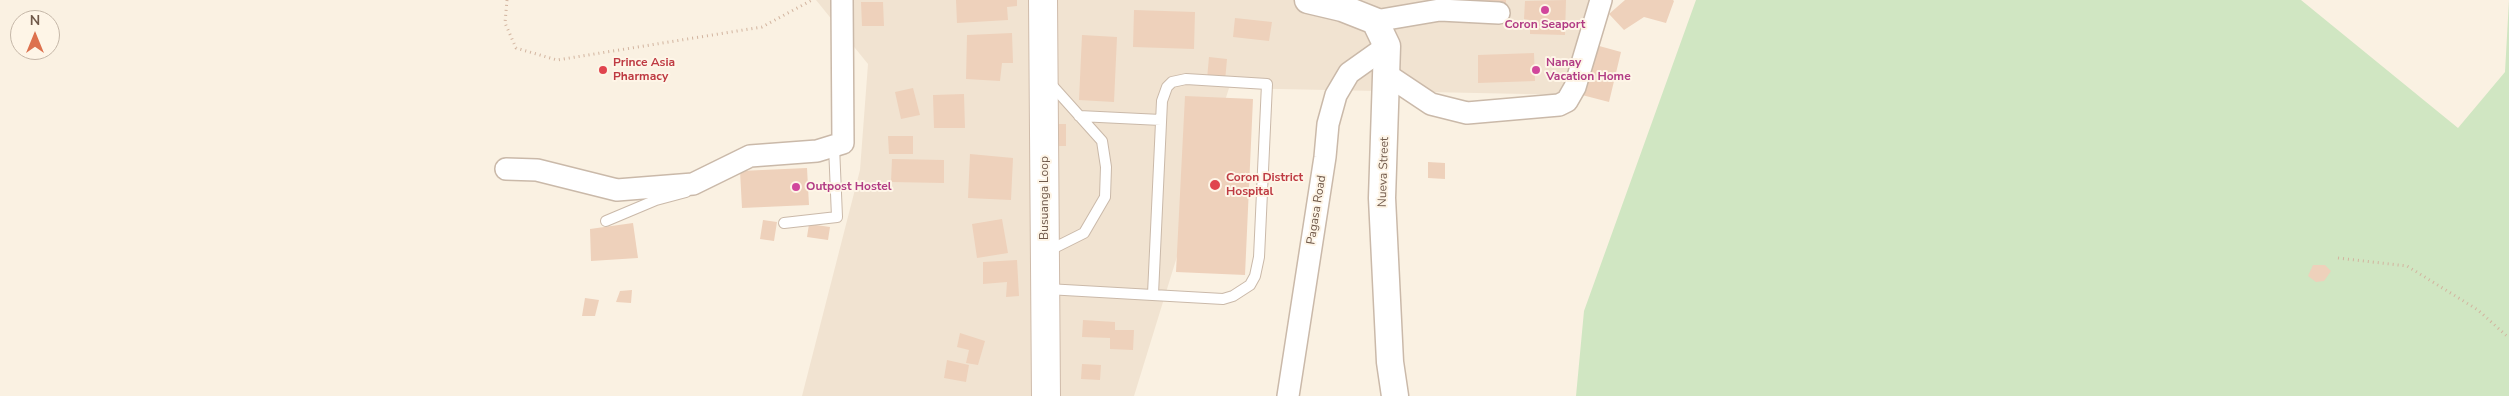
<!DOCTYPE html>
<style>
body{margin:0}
#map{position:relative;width:2509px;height:396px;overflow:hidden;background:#faf1e2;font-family:"Nunito Sans",sans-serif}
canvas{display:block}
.north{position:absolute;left:10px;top:10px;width:50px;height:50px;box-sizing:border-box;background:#fef5e7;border:1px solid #c5b7a8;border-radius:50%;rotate:0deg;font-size:14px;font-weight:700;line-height:20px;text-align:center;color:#70594a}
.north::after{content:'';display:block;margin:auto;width:18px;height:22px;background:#dd714e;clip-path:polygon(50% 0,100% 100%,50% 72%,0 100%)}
</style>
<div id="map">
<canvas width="2509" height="396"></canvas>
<div class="north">N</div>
</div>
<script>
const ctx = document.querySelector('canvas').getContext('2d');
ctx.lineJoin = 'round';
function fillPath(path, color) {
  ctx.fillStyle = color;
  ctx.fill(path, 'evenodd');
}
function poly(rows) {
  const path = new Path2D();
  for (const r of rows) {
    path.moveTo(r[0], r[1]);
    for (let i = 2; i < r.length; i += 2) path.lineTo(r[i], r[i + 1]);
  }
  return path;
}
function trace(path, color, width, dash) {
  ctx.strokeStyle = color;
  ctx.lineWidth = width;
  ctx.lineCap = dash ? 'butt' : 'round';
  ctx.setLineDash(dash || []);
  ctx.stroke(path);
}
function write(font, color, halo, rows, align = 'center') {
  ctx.font = font + ' "Nunito Sans",sans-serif';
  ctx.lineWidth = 4;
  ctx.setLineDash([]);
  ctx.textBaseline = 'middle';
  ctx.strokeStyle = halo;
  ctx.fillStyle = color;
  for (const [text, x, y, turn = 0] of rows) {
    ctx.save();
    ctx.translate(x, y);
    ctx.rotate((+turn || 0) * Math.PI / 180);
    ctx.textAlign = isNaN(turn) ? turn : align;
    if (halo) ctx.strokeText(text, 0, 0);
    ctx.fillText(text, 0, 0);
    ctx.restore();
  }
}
fillPath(poly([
 [816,0,1589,0,1576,95,1229,88,1134,396,802,396,860,170,868,64]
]), '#f1e3d1');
fillPath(poly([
 [1696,0,2301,0,2458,128,2505,72,2509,0,2509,396,1576,396,1584,311]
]), '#d0e6c2');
fillPath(poly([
 [956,0,1017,0,1017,6,1007,7,1008,20,957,23],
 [1451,0,1506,0,1506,9],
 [1566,0,1565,35,1530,34,1530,20,1524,19,1525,1],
 [1625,0,1673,0,1674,1,1666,23,1644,17,1624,30,1609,14],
 [861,2,883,2,884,26,862,26],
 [1134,10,1195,12,1194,49,1133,47],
 [1235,18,1272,22,1269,41,1233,37],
 [1012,33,1013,63,1002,63,1000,81,966,79,967,35],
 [1082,35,1117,37,1114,102,1079,100],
 [1592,44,1621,52,1609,102,1582,95],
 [1534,53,1535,81,1478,83,1478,55],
 [1209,57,1227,59,1225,81,1207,79],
 [913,88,920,115,901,119,895,92],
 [964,94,965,128,934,128,933,95],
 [1185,96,1253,99,1245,275,1176,272],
 [1054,124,1066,124,1066,146,1054,146],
 [888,136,913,136,913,154,889,154],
 [970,154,1013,158,1011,200,968,198],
 [892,159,944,160,944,183,891,182],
 [1428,162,1445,163,1445,179,1428,178],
 [807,168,809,205,742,208,740,171],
 [1002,219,1008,253,977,258,972,224],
 [763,220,777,222,774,241,760,239],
 [633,223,638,258,591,261,590,229],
 [809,224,830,227,828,240,807,237],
 [1017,260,1019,296,1006,297,1007,282,983,284,983,262],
 [2313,265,2325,265,2331,271,2324,281,2316,282,2308,276],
 [632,290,631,303,616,302,620,291],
 [585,298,599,300,595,316,582,316],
 [1083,320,1115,322,1115,330,1134,330,1133,350,1110,349,1110,338,1082,337],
 [960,333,985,341,978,365,966,363,969,350,957,347],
 [947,360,969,365,966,382,944,378],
 [1082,364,1101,365,1100,380,1081,379]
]), '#eed1bb');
const service = poly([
 [1079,116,1161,120],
 [606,221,656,200,686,192],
 [784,223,837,217,834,146],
 [1048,251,1084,233,1105,197,1106,167,1102,141,1049,82],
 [1047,289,1223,299,1233,296,1250,285,1255,276,1259,257,1267,84,1186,79,1172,82,1167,87,1162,101,1153,294]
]);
const minor = poly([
 [1375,21,1440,10,1499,13],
 [1386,74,1431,104,1467,113,1559,105,1567,101,1575,87,1601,0],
 [506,169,537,170,617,190,693,184,750,156,817,151,843,143,842,0],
 [1288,396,1325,157,1328,124,1336,95,1349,73,1387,46]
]);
const tertiary = poly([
 [1308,0,1342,8,1375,21,1387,46,1382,198,1390,362,1395,396]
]);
const secondary = poly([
 [1043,0,1046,396]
]);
trace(service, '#cab9a9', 12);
trace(minor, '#cab9a9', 24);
trace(tertiary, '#cab9a9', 29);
trace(secondary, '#cfbbaa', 30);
trace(poly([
 [507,0,505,23,516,48,557,60,762,27,812,0],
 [2338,258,2407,266,2478,310,2509,338]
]), '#d2b49f', 3, [1, 4]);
trace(service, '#fff', 10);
trace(minor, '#fff', 21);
trace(tertiary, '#fff', 26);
trace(secondary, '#fff', 28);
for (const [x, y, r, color] of [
 [1545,10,5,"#d1479c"],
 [603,70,5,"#e0444e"],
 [1536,70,5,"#d1479c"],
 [1215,185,6,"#e0444e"],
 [796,187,5,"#d1479c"]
]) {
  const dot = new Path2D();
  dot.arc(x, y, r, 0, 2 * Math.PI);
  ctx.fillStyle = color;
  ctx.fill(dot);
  trace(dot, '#fef5e7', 2);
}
write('bold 12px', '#b23c85', '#fef5e7', [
 ["Coron Seaport",1545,25,"center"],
 ["Nanay",1546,63],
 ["Vacation Home",1546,77],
 ["Outpost Hostel",806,187]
], 'left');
write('bold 12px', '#be3a42', '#fef5e7', [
 ["Prince Asia",613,63],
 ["Pharmacy",613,77],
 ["Coron District",1226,178],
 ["Hospital",1226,192]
], 'left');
write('12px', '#70594a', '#fef5e7', [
 ["Nueva Street",1384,172,-88],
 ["Busuanga Loop",1045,198,-90],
 ["Pagasa Road",1317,210,-81]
]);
</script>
